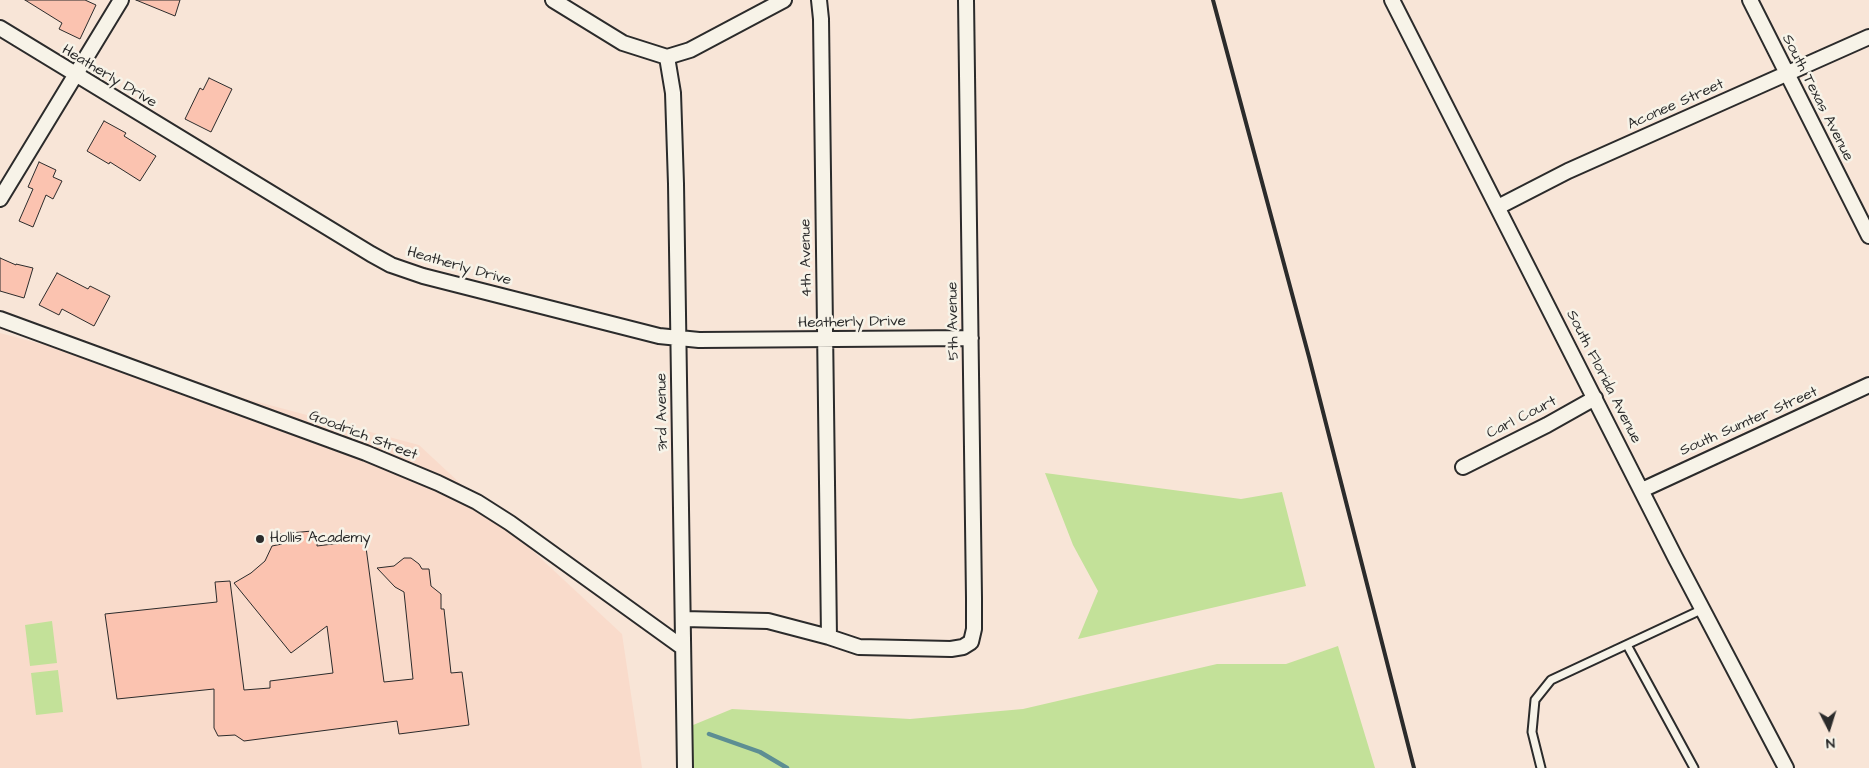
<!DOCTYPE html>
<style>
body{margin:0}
#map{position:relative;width:1869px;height:768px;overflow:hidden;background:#f8e5d7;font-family:"Architects Daughter",sans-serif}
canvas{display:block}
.north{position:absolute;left:1804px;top:703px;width:50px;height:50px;-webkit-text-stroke:4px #f7f3e8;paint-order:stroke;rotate:175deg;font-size:14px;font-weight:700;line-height:20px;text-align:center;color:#2b2b2b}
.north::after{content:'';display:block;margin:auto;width:18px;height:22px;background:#2b2b2b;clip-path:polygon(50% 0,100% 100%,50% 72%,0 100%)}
</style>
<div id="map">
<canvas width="1869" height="768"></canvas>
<div class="north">N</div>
</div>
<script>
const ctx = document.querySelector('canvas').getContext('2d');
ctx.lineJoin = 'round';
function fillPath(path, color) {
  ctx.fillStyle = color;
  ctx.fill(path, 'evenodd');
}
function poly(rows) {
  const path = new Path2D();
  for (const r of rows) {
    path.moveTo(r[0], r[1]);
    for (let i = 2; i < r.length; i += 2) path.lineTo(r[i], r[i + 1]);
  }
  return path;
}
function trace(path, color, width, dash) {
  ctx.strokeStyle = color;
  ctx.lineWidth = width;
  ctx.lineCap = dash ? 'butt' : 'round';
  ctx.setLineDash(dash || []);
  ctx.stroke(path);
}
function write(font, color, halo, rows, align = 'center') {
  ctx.font = font + ' "Architects Daughter",sans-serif';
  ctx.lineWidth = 5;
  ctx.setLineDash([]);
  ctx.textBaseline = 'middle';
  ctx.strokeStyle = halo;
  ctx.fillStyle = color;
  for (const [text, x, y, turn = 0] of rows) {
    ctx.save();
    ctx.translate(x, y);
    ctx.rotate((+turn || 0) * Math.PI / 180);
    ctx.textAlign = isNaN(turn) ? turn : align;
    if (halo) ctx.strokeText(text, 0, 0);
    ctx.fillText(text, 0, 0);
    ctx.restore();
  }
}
fillPath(poly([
 [0,333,419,445,622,634,642,768,0,768]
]), '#f9dbcb');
fillPath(poly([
 [1045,473,1241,499,1282,492,1306,586,1078,639,1098,591,1073,545],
 [52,621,57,663,30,666,25,625],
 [1338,646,1375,768,692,768,681,730,732,709,910,719,1023,709,1217,664,1286,664],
 [58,670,63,712,36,715,31,673]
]), '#c3e199');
trace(poly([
 [709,734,760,752,787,768]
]), '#5d8e93', 4.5);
const building = poly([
 [25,0,85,0,96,5,80,39,59,29,62,23,25,0],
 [136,0,180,0,175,16,136,0],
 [209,78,232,89,211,132,185,119,200,88,203,90,209,78],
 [104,121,126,133,124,136,156,156,140,181,110,162,109,164,87,151,104,121],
 [39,162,56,170,53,177,62,181,53,199,46,195,33,227,19,221,33,189,28,187,39,162],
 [0,258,16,265,16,264,33,268,24,298,0,291,0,258],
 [57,273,88,289,90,286,110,296,94,326,62,309,59,315,39,305,57,273],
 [312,531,313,539,317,540,317,546,365,540,384,682,413,679,404,592,395,587,377,568,394,566,404,558,411,558,419,564,422,569,429,569,431,586,441,594,441,609,444,609,451,673,462,672,469,725,399,734,397,721,244,741,235,735,218,736,214,728,214,689,117,699,105,614,217,602,215,582,230,581,244,690,270,688,270,681,333,673,327,626,291,653,234,583,251,573,265,561,272,546,282,544,280,534,312,531]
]);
fillPath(building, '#fbc3b0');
trace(building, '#2b2b2b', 1);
const service = poly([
 [1627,645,1694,768],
 [1541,768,1532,732,1535,700,1551,680,1703,609]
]);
const minor = poly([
 [553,0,623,43,667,57],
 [819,0,821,19,829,637],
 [1392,0,1676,559,1786,768],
 [1750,0,1869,236],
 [0,28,371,254,391,265,423,276,659,336,699,340,971,338],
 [667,57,673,93,676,184,685,768],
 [667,57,690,50,784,0],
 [0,199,121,0],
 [1498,207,1568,171,1869,37],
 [0,319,366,453,438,483,477,502,510,523,682,647],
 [1463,467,1547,425,1595,398],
 [1642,490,1869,385],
 [684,619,768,621,829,637,859,647,951,649,963,647,971,642,974,629,974,598,966,0]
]);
trace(service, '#2b2b2b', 11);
trace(minor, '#2b2b2b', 18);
trace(service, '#f7f3e8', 7);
trace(minor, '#f7f3e8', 14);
trace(poly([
 [1213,0,1309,357,1414,768]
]), '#2b2b2b', 4);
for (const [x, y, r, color] of [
 [260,539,5,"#2b2b2b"]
]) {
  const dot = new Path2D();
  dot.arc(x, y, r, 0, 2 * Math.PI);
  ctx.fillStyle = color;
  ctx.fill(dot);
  trace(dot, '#f7f3e8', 2);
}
write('15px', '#2b2b2b', '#f7f3e8', [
 ["Heatherly Drive",109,77,31],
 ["South Texas Avenue",1817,98,63],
 ["Aconee Street",1676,105,-24],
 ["4th Avenue",807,258,-91],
 ["Heatherly Drive",459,267,16],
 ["5th Avenue",954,321,-91],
 ["Heatherly Drive",852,323,-1],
 ["South Florida Avenue",1603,377,63],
 ["3rd Avenue",663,412,-91],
 ["Carl Court",1522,418,-27],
 ["South Sumter Street",1749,422,-24],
 ["Goodrich Street",363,436,21]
]);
write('15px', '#2b2b2b', '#f7f3e8', [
 ["Hollis Academy",270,539]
], 'left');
</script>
